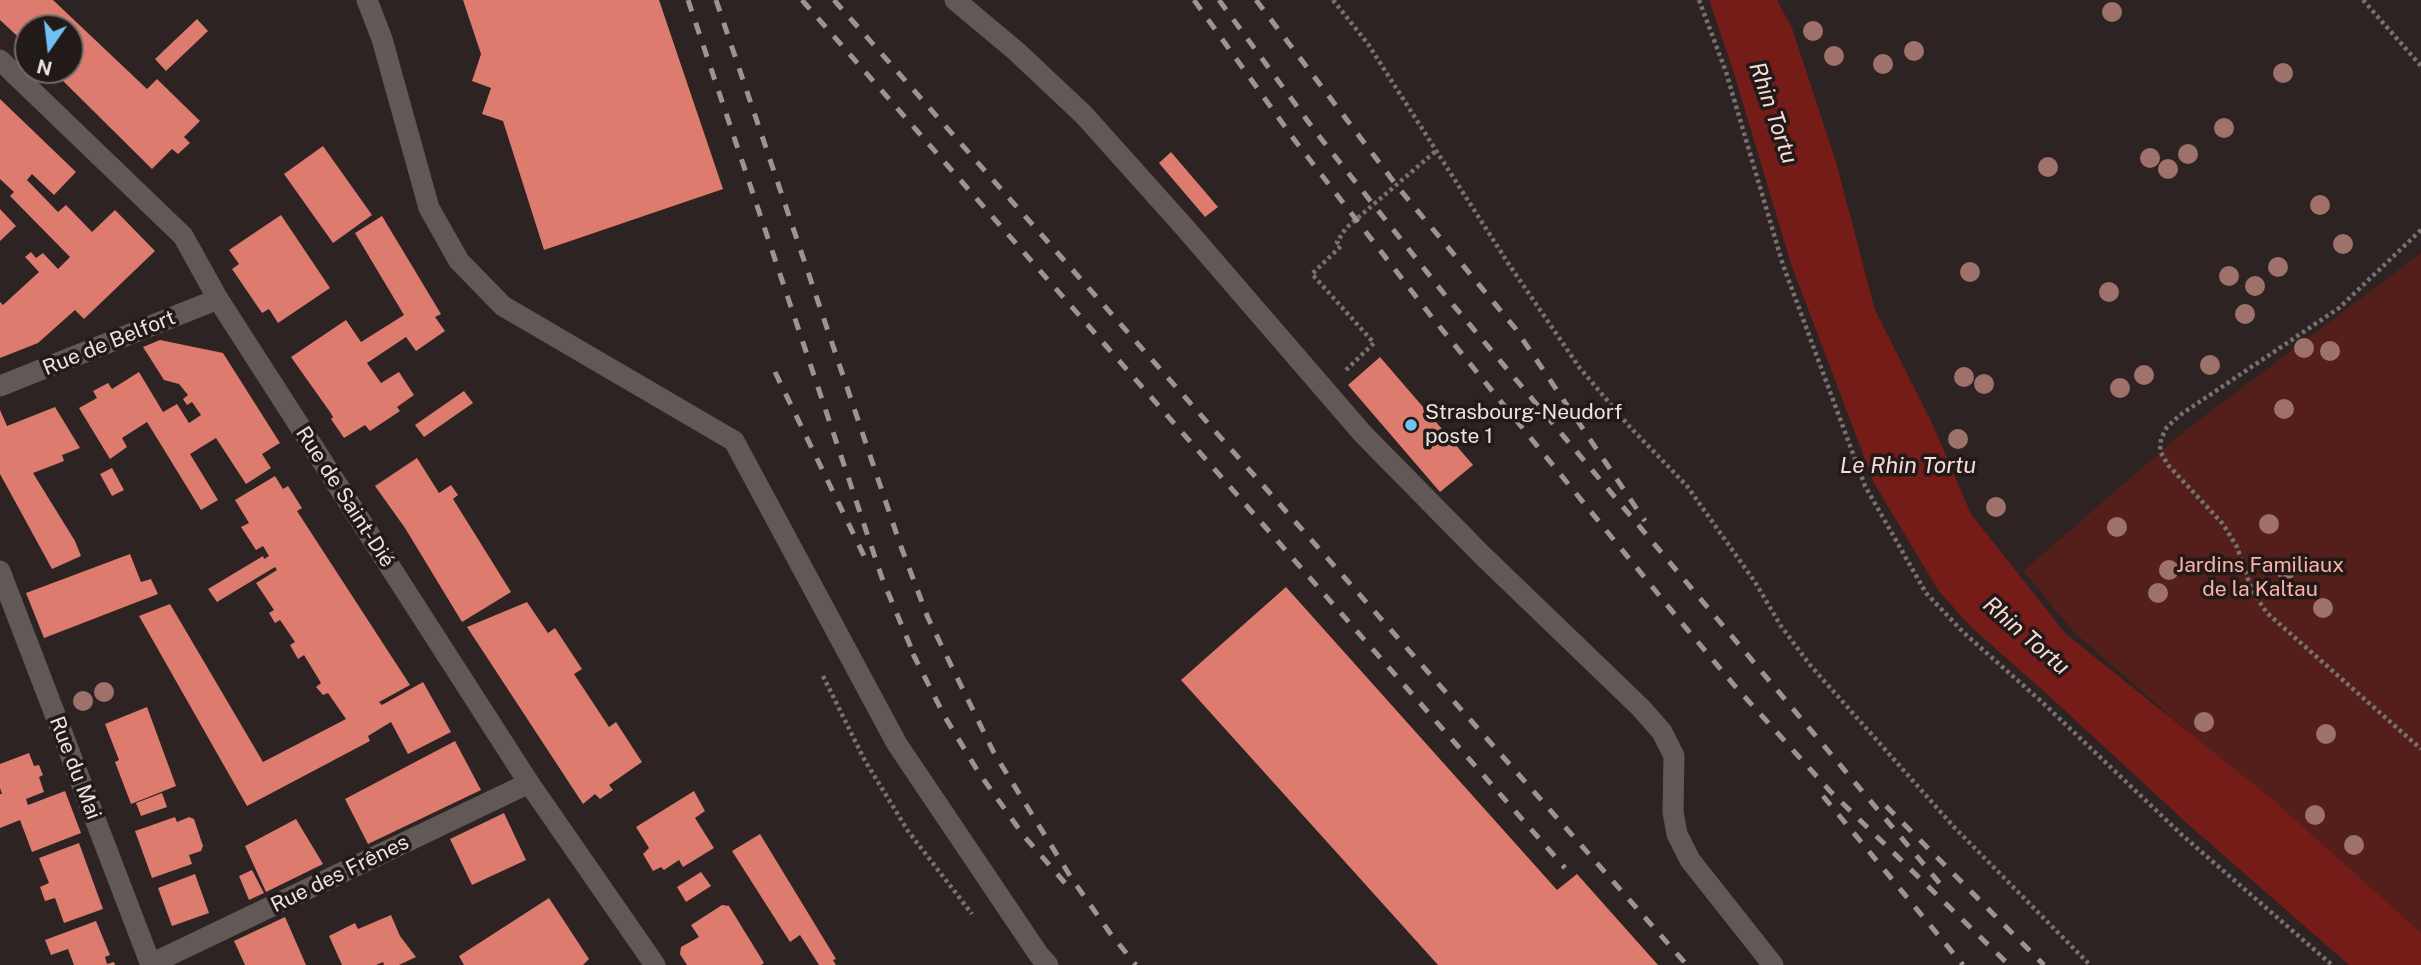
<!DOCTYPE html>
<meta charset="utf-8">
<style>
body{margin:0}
#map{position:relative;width:2421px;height:965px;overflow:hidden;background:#2c2322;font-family:"Public Sans",sans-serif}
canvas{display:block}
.north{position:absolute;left:14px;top:14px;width:70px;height:70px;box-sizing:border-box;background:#221a18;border:2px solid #726b69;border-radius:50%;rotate:194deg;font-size:19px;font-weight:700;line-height:28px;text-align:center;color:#eae4e3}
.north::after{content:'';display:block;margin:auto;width:24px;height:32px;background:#70c2f4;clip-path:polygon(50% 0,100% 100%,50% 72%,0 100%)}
</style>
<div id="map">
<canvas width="2421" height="965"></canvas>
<div class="north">N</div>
</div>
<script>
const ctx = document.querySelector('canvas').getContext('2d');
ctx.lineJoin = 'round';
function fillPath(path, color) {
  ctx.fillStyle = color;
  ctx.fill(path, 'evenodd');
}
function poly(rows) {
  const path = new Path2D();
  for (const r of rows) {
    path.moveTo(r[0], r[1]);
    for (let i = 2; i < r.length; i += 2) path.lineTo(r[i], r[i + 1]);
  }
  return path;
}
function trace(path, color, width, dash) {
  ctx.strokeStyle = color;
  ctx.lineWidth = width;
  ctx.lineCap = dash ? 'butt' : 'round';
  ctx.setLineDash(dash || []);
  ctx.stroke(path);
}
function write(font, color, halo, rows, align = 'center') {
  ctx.font = font + ' "Public Sans",sans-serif';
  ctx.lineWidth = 7;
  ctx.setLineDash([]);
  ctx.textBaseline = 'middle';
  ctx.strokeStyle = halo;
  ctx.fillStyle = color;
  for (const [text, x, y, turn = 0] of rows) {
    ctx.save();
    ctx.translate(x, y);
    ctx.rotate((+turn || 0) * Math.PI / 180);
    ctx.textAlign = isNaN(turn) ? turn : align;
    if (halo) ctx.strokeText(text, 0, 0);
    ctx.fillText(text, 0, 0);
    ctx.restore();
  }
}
fillPath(poly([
 [2421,253,2421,936,2074,632,2023,571,2187,429]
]), '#541f1a');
fillPath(poly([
 [1709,0,1777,0,1792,28,1836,162,1875,310,1932,423,1971,514,2065,633,2273,800,2421,933,2421,965,2349,965,2190,826,2048,695,1970,626,1938,590,1874,483,1791,264,1733,70]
]), '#751c18');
fillPath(poly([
 [0,0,53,0,147,89,157,79,200,121,184,137,190,143,178,154,172,149,152,169,52,70,70,70,70,28,28,28,28,46,0,20],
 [463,0,659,0,723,189,544,250,503,121,482,114,491,88,472,81,481,54],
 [197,19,208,31,166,71,155,59],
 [0,99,76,172,54,195,32,174,27,180,58,212,66,205,92,232,115,210,155,251,84,319,75,310,38,343,0,358,0,302,3,305,39,272,25,257,31,252,36,258,43,253,58,269,70,257,10,196,14,192,0,179],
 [323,146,372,215,333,243,284,174],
 [1171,152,1218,207,1205,217,1159,163],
 [0,209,16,226,0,241],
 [281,215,330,288,278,323,269,309,262,313,232,269,239,264,229,250],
 [382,216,441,314,435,317,445,331,416,351,406,337,367,363,381,383,399,372,414,395,397,407,400,411,370,431,365,425,344,438,331,419,333,417,330,412,291,357,346,320,361,342,404,315,355,233],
 [160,340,223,353,280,443,262,454,271,468,246,484,216,438,190,454,218,500,201,510,147,422,122,438,127,447,110,459,79,408,97,398,93,391,108,383,112,389,139,372,163,412,177,404,189,423,201,415,192,402,187,405,183,399,188,395,179,384,164,380,143,347],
 [1380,357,1473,465,1440,492,1348,385],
 [464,391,473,403,424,437,415,425],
 [55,407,80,448,62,455,64,461,33,473,75,541,81,556,52,569,0,474,0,410,7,426],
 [417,458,439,493,451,485,458,495,453,499,511,592,462,622,405,528,375,486],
 [112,468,124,490,112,496,100,474],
 [275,476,283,489,288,486,302,508,297,511,410,685,379,702,382,705,423,682,451,732,408,754,391,722,368,736,370,741,247,806,139,616,170,604,263,762,346,719,328,693,323,695,316,687,321,683,304,655,298,659,290,645,295,642,280,620,275,623,269,613,274,610,256,583,277,570,275,567,217,602,208,589,263,556,264,559,269,556,263,546,256,550,241,527,249,523,235,500],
 [130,554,141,582,151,579,158,594,44,638,26,593],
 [1286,587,1557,890,1577,874,1658,965,1438,965,1181,680],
 [527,602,548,633,555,628,582,669,574,674,609,727,616,722,642,762,609,785,613,790,600,799,595,794,583,804,467,627],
 [147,707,176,786,131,804,115,762,119,760,105,724],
 [455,741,481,790,368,844,345,799],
 [29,753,34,766,39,765,43,775,39,777,44,792,26,799,28,805,65,791,81,833,32,852,20,820,0,828,0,794,2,794,0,788,0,764],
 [694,791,705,811,695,818,714,848,683,867,679,860,664,870,661,867,653,871,643,854,649,848,636,827],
 [162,793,167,807,141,816,136,803],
 [504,813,526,860,472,885,450,839],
 [175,817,177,822,189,817,194,819,203,846,201,851,189,855,192,864,152,878,135,831],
 [296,819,323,864,266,892,245,846],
 [760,834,836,959,833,960,836,965,819,965,800,935,790,942,732,851],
 [79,843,103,909,64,923,55,898,45,901,40,887,49,883,39,858],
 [252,870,264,893,249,900,239,876],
 [701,872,711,886,686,902,677,887],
 [195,874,209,913,172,926,158,888],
 [549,898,589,959,583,965,464,965,459,956],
 [722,905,729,906,764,963,761,965,687,965,680,954,681,947,699,937,691,925],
 [391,915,400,936,416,957,399,965,384,965,383,962,376,965,342,965,329,936,355,923,358,929],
 [285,917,306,965,245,965,234,941],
 [96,921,110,955,105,957,107,964,114,962,115,965,74,965,68,949,51,955,45,940]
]), '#dd7b6f');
trace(poly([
 [1333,0,1368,44,1508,263,1579,367,1628,425,1687,486,1755,582,1781,626,1810,665,1954,827,2090,965],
 [1699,0,1726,72,1783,265,1865,486,1926,593,1964,633,2042,702,2182,835,2332,965],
 [2363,0,2421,66],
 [2421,230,2339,308,2180,415,2167,427,2161,439,2160,451,2168,465,2223,524,2237,547,2252,591,2267,613,2421,749],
 [1346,370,1374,343,1312,274,1341,246,1337,242,1346,228,1437,150],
 [823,676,864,759,908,831,972,914]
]), '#797170', 4.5, [3.5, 3.5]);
trace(poly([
 [367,0,382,39,429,208,459,261,503,306,734,441,897,744,1039,955,1048,965],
 [955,0,1016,51,1084,115,1186,229,1363,434,1482,555,1641,708,1662,732,1674,756,1673,812,1677,834,1690,860,1773,965],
 [0,60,183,236,218,299,529,783,655,965],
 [0,386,218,299],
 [0,571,151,965],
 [151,964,529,783]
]), '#625856', 21);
trace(poly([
 [688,0,882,578,917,662],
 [716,0,900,544,928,618,994,753,1072,879,1110,933,1136,965],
 [802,0,1565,868],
 [834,0,1687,965],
 [1194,0,1296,142,1431,316,1681,622,1734,685,1830,791,2009,965],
 [1219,0,1315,131,1449,300,1947,892],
 [1256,0,1397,186,1515,328,1645,521],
 [775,372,869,566],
 [913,654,945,717,979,773,1024,836,1065,883],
 [1823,796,1963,965],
 [1886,806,2044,965]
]), '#9c9493', 5, [12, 12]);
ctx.fillStyle = '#9f716b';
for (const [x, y] of [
 [2112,12],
 [1813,31],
 [1914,51],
 [1834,56],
 [1883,64],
 [2283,73],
 [2224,128],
 [2188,154],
 [2150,158],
 [2048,167],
 [2168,169],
 [2320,205],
 [2343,244],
 [2278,267],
 [1970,272],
 [2229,276],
 [2255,286],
 [2109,292],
 [2245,314],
 [2304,348],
 [2330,351],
 [2210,365],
 [2144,375],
 [1964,377],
 [1984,384],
 [2120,388],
 [2284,409],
 [1958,439],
 [1996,507],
 [2269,524],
 [2117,527],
 [2169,570],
 [2286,570],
 [2158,593],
 [2323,608],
 [104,692],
 [83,701],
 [2204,722],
 [2326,734],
 [2315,815],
 [2354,845]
]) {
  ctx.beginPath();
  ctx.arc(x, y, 10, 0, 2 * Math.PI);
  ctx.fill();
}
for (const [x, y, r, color] of [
 [1411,425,7,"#70c2f4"]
]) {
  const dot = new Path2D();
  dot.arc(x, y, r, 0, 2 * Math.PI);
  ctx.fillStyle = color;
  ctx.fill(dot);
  trace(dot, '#221a18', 2.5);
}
write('21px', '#eae4e3', '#221a18', [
 ["Rue de Belfort",109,343,-22],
 ["Rue de Saint-Dié",345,497,57],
 ["Rue du Mai",75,768,69],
 ["Rue des Frênes",340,874,-26]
]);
write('21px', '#eae4e3', '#221a18', [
 ["Strasbourg-Neudorf",1425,413],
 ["poste 1",1425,437]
], 'left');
write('21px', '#fdb0a6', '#221a18', [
 ["Jardins Familiaux",2260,566],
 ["de la Kaltau",2260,590]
]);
write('italic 23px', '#f7dbd7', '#221a18', [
 ["Rhin Tortu",1773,113,71],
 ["Le Rhin Tortu",1908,466],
 ["Rhin Tortu",2026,636,41]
]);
</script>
